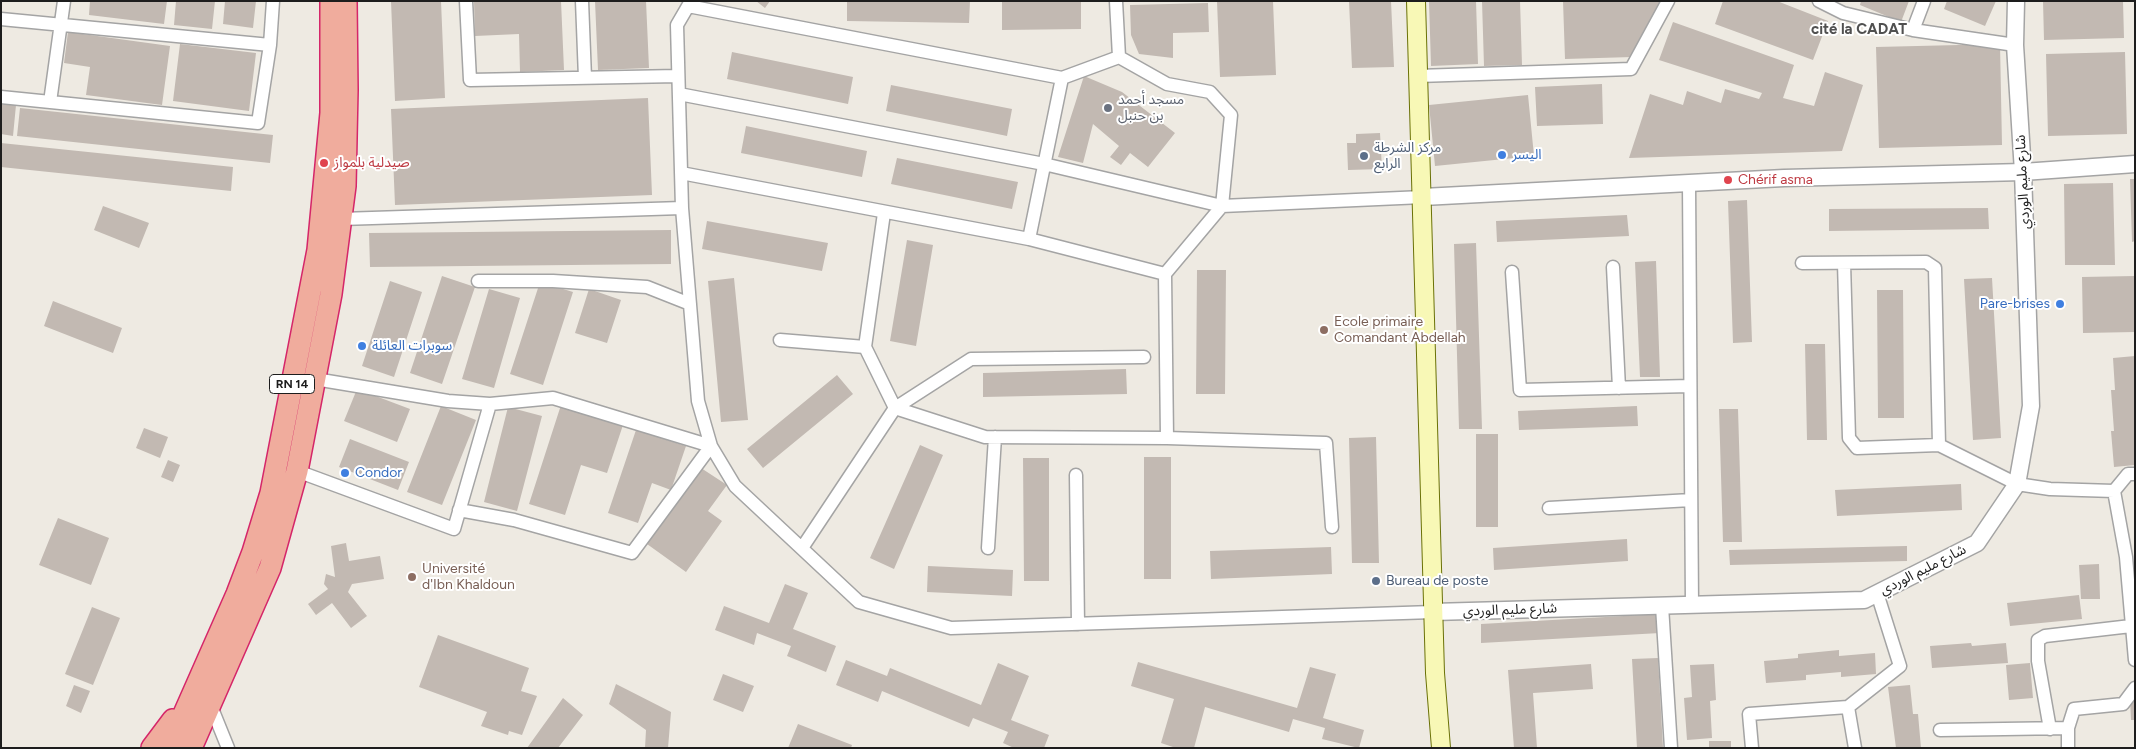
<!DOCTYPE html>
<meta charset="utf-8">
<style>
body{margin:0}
#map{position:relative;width:2136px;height:749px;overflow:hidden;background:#eeeae2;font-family:Figtree,sans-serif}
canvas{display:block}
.frame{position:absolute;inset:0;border:2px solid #1d1d1d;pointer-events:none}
</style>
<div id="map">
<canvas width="2136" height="749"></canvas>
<div class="frame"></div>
</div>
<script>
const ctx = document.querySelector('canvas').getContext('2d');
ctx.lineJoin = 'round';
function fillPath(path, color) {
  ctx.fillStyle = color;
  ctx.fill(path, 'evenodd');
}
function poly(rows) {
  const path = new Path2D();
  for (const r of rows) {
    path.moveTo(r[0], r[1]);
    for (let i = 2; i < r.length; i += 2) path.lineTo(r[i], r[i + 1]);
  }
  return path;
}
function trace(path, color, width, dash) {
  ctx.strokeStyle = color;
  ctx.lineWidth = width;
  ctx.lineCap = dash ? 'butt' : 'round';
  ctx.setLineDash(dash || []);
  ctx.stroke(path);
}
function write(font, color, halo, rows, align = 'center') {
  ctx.font = font + ' Figtree,"Noto Sans Arabic",sans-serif';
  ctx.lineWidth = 4;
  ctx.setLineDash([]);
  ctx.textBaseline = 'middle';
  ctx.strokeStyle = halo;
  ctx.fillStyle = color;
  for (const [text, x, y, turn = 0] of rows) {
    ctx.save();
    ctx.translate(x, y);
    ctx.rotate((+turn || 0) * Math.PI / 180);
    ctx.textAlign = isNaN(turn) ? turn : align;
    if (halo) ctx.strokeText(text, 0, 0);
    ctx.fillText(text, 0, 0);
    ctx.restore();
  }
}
fillPath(poly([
 [90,1,167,1,164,24,89,15],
 [176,1,215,1,212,29,174,25],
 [225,1,256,1,253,28,223,24],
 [391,1,441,1,445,98,395,101],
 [474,1,561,1,564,70,520,72,519,34,475,36],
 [595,1,646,1,649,68,598,70],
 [756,1,770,1,765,8],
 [847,1,970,1,969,23,847,21],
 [1002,1,1081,1,1081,29,1002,30],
 [1217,1,1273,1,1276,75,1220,77],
 [1349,1,1391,1,1394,67,1352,68],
 [1429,1,1476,1,1478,64,1431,66],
 [1482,1,1520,1,1522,65,1484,66],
 [1563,1,1660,1,1632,57,1565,59],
 [1723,1,1777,1,1828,21,1813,60,1715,24],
 [1861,1,1909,1,1901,22,1860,5],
 [1947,1,1996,1,1985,26,1944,9],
 [2043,1,2123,1,2124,38,2044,40],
 [1208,3,1209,32,1173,33,1173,58,1139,54,1131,35,1130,5],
 [1673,22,1794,65,1783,98,1814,106,1825,72,1863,85,1842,151,1629,158,1650,94,1683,105,1687,91,1721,103,1725,89,1759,99,1762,93,1659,60],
 [68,32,170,46,162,105,86,95,90,67,64,63],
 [180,44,256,53,249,111,173,101],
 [2000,44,2002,145,1879,148,1876,47],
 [732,52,853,77,848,104,727,79],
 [2125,52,2127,134,2048,136,2046,54],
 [1084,76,1122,92,1175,133,1148,167,1130,153,1121,165,1110,157,1119,146,1093,124,1083,163,1058,157],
 [1602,84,1603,124,1537,126,1535,87],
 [891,85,1012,109,1007,136,886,111],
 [1528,95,1534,156,1435,166,1429,105],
 [648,98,652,195,395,205,391,109],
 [1,104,16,105,13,136,1,134],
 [20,108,273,135,270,163,17,136],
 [746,126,867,151,862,177,741,153],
 [1380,133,1382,169,1348,170,1347,143,1356,143,1356,134],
 [1,143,233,167,231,191,1,167],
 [897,158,1018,182,1012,209,891,184],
 [2130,179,2135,179,2135,241,2132,242],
 [2113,183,2115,265,2065,265,2064,184],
 [1747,200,1752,342,1733,343,1728,201],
 [103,206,149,223,139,248,94,230],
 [1988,208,1989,229,1829,231,1829,209],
 [1627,215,1629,236,1497,242,1496,221],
 [707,221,828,243,822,271,702,249],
 [671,230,671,264,370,267,369,233],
 [907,240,933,245,916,346,890,341],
 [1476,243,1482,429,1459,429,1454,244],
 [1656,261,1660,377,1640,377,1635,262],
 [1197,270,1226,270,1225,394,1196,394],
 [442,276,475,287,442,384,410,373],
 [2135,276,2135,332,2083,333,2082,277],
 [734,278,748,420,721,422,708,281],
 [1992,278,2001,438,1973,440,1964,279],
 [390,281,422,292,394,377,362,366],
 [540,282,573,292,543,385,510,374],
 [489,289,520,298,494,388,462,379],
 [589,289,621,300,607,343,575,333],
 [1877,290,1903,290,1904,418,1878,418],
 [53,301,122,328,113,353,44,326],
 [1805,344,1825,344,1827,440,1807,440],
 [2135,356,2135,465,2114,467,2111,431,2114,431,2111,390,2115,390,2113,358],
 [1126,369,1127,394,983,397,983,373],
 [837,375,853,394,763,468,747,449],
 [357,389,410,409,397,442,344,421],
 [561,405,623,425,607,473,581,465,565,515,529,504],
 [441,406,476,420,442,505,407,492],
 [1637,406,1638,426,1519,430,1518,411],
 [508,407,542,416,517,511,484,502],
 [1719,409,1738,409,1742,542,1723,542],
 [144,428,168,437,160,458,136,448],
 [636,430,686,446,671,490,652,483,638,523,608,513],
 [1476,434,1498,434,1498,527,1476,527],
 [1376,437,1379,563,1352,563,1349,438],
 [350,439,409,462,398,490,339,467],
 [920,445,943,455,894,569,870,558],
 [1144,457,1171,457,1171,579,1144,579],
 [1023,458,1049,458,1049,581,1024,581],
 [168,460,180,465,173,482,161,477],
 [701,468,727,485,708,511,722,521,686,572,647,544],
 [1961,484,1962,510,1837,516,1835,490],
 [58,518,109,538,91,585,39,565],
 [1627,539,1628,561,1494,570,1493,548],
 [346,543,349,561,380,556,384,579,352,584,348,592,367,616,351,628,332,603,316,615,308,604,328,589,324,584,326,574,335,577,331,546],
 [1907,546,1907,561,1730,565,1729,550],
 [1331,547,1332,574,1211,579,1210,551],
 [2099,564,2100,599,2081,599,2079,565],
 [928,566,1013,570,1012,596,927,592],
 [785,584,808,593,793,629,836,646,826,672,787,656,791,646,757,633,754,645,715,630,724,606,769,623],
 [2079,595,2082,619,2010,626,2007,603],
 [92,607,120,618,93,685,65,674],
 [1659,614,1660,633,1481,643,1481,624],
 [438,635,529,668,521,691,537,696,522,735,509,731,508,735,481,726,487,712,419,687],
 [1971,643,1972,646,2006,643,2008,663,1932,668,1930,646],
 [1839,650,1839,656,1875,653,1876,674,1841,677,1841,672,1806,675,1806,680,1766,683,1764,661,1798,658,1798,654],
 [1658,658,1663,748,1637,748,1632,659],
 [846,660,887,676,890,668,981,705,998,663,1029,676,1011,720,1049,735,1044,748,1014,748,1003,743,1008,732,973,718,969,727,882,691,878,702,836,685],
 [1138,662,1297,708,1310,667,1336,674,1323,718,1364,730,1359,748,1322,739,1325,728,1293,719,1289,732,1205,707,1194,748,1176,748,1161,743,1174,699,1131,686],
 [2030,663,2033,698,2009,700,2006,665],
 [1591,664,1593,689,1533,693,1537,748,1514,748,1508,670],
 [1714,664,1716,700,1710,701,1712,738,1687,740,1684,698,1692,697,1690,665],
 [723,674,754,686,743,712,713,700],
 [616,684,671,712,668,748,645,748,646,730,609,704],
 [74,685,90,691,81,713,66,706],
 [1910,685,1913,714,1918,714,1921,748,1896,748,1888,687],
 [563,698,583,715,558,748,527,748],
 [2130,699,2135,699,2135,720,2131,720],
 [798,724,852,745,851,748,788,748],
 [1709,741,1731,741,1731,748,1709,748]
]), '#c2b9b2');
const minor = poly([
 [466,1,470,80,678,76],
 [582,1,585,78],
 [691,1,677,25,682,208,698,401,711,446,735,486,859,602,951,628,1433,612],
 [1116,1,1119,57],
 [1819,1,1843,13,1913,30,2015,45],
 [688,6,1062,78],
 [1,19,270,45],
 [1913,30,1924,1],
 [1418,76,1631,69,1668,1],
 [679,94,1044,164,1222,206,1423,197],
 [1,97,258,123,270,45,273,1],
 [50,102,64,1],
 [681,173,1029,239,1165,274],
 [1689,184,1692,605],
 [884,213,865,347,895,408,985,437,1167,438,1326,443,1332,527],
 [341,219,682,208],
 [1029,239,1062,78,1119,57,1167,84,1210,92,1231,115,1222,206,1165,274,1167,438],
 [1802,263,1926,262,1935,268,1939,445],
 [1844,263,1849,438,1857,448,1939,445,2017,484,2050,489,2114,491,2128,474,2135,474],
 [1613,267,1619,388],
 [1512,272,1520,390,1690,386],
 [478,281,553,281,647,287,690,304],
 [780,340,865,347],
 [315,379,448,401,490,404,553,398,711,446,632,553,514,520,459,510],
 [297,471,454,529,490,404],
 [1076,475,1078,624],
 [2114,491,2126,557,2135,660],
 [1549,508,1691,500],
 [802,548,895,408,971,359,1144,357],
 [988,548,995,437],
 [1662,606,1671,748],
 [211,706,228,748],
 [2050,729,2038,661,2038,640,2045,636,2131,626],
 [1940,730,2068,728],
 [1752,748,1749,714,1848,707],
 [1855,748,1848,707,1900,666,1877,593],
 [2068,748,2068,728,2074,709,2123,704,2135,688]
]);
const tertiary = poly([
 [1423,197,1784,178,2023,172,2135,164],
 [1433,612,1864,600,1977,543,2017,484,2031,406,2023,172,2015,45,2016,1]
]);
const secondary = poly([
 [1416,1,1435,673,1441,748]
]);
const trunk = poly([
 [152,748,173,720],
 [169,748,237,594,253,552,271,493,318,250,331,113,331,1],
 [191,748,270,568,297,471,331,294,345,186,347,90,346,1]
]);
trace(minor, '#a4a4a4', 15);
trace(tertiary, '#a4a4a4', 19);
trace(secondary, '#6a7106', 20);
trace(trunk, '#d52669', 24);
trace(minor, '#fff', 12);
trace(tertiary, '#fff', 16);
trace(secondary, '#f8f8b6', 18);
trace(trunk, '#f0ac9d', 21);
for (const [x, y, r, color] of [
 [1108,108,5,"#6b7280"],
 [1502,155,5,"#3f7fe0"],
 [1364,156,5,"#5c6f8a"],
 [324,163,5,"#e0444e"],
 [1728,180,5,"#e0444e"],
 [2060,304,5,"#3f7fe0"],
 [1324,330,5,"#8d6e63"],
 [362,346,5,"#3f7fe0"],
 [345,473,5,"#3f7fe0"],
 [412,577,5,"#8d6e63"],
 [1376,581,5,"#5c6f8a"]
]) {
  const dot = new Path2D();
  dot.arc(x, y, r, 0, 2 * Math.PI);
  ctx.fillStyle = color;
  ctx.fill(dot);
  trace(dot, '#fff', 2);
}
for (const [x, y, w] of [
 [292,384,45]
]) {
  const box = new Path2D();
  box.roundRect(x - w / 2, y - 9.5, w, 19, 4);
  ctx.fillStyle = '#fff';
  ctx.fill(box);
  trace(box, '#1d1d1d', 1);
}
write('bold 12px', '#1d1d1d', null, [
 ["RN 14",292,384]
]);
write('14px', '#5b616d', '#fff', [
 ["مسجد أحمد",1118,100],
 ["بن حنبل",1118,116]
], 'left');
write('14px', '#4e5e75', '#fff', [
 ["مركز الشرطة",1374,148],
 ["الرابع",1374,164],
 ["Bureau de poste",1386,581]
], 'left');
write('14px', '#366cbe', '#fff', [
 ["اليسر",1512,155],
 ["Pare-brises",2050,304,"right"],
 ["سوبرات العائلة",372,346],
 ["Condor",355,473]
], 'left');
write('14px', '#be3a42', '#fff', [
 ["صيدلية بلمواز",334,163],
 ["Chérif asma",1738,180]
], 'left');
write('14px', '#1d1d1d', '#fff', [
 ["شارع مليم الوردي",2023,182,-93],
 ["شارع مليم الوردي",1923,570,-27],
 ["شارع مليم الوردي",1510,610,-2]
]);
write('14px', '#785e54', '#fff', [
 ["Ecole primaire",1334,322],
 ["Comandant Abdellah",1334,338],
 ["Université",422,569],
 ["d'Ibn Khaldoun",422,585]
], 'left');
write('bold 15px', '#505050', '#fff', [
 ["cité la CADAT",1859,30]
]);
</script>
